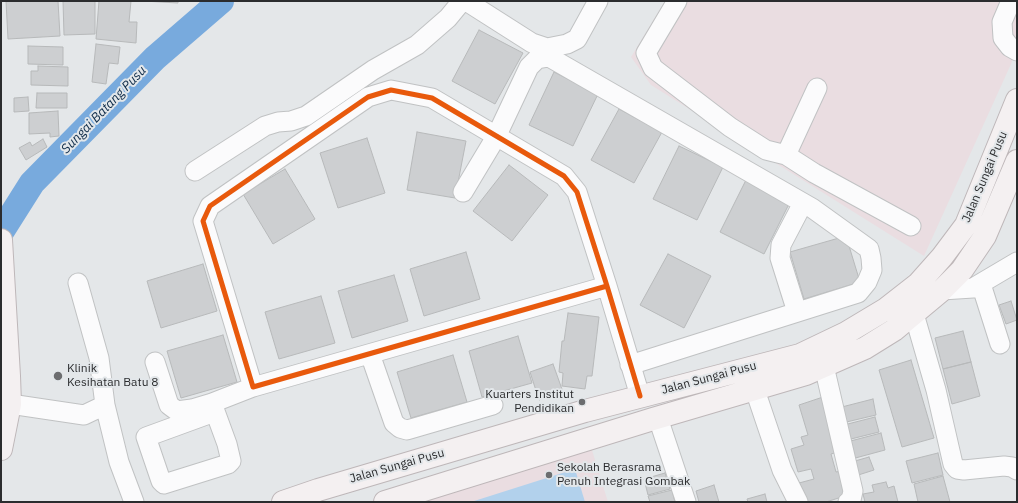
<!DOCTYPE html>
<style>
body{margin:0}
#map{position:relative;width:1018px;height:503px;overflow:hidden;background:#e4e7e9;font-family:"IBM Plex Sans",sans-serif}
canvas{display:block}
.frame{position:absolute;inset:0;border:2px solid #2b2c2e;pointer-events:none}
</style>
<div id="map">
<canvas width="1018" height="503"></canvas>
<div class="frame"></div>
</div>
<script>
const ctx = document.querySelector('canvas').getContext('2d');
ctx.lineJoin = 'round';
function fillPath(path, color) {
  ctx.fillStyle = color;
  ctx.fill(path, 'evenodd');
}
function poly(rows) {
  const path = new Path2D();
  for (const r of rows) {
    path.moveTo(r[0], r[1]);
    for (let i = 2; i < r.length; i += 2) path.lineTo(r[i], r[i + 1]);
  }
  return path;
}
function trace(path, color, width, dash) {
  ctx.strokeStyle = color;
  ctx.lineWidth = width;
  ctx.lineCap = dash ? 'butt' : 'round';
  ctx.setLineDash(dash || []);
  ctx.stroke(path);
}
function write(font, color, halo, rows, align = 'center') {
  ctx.font = font + ' "IBM Plex Sans",sans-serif';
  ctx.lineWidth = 4;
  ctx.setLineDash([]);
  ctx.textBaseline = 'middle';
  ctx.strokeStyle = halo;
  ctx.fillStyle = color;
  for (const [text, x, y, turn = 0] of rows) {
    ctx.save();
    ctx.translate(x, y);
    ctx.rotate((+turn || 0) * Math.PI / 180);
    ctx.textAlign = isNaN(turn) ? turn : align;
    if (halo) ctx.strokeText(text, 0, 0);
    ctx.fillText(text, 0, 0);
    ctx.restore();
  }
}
fillPath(poly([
 [665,1,1017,1,1017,47,1011,64,924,256,651,85,631,57],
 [591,447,608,502,405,502]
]), '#eadde1');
fillPath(poly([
 [575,469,585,502,471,502]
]), '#b2d1ec');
trace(poly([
 [1,232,32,183,155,58,221,1]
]), '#78aadd', 26);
const building = poly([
 [6,1,58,1,60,36,8,39,6,1],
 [63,1,95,1,95,34,64,35,63,1],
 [99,1,131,1,129,22,137,22,136,43,96,39,99,1],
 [143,1,178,1,178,3,143,1],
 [479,30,523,53,495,104,452,81,479,30],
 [96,44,120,47,118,64,109,63,106,84,92,82,96,44],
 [28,46,63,47,63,65,28,64,28,46],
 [38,66,68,67,68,86,31,85,31,71,38,71,38,66],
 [554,72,598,94,573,146,529,125,554,72],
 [37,93,67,93,67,108,36,108,37,93],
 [28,97,29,111,14,112,14,98,28,97],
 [619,109,662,132,634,183,591,160,619,109],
 [58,111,59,136,50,137,50,133,29,134,29,113,58,111],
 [417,132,466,141,455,198,407,190,417,132],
 [367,138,385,193,338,208,320,153,367,138],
 [43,139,47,147,26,160,19,148,30,142,32,146,43,139],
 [679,146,723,167,697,220,653,199,679,146],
 [509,165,548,195,512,241,473,211,509,165],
 [285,169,315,219,273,244,243,194,285,169],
 [746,180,790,202,764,254,720,232,746,180],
 [846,236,860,282,804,299,790,252,846,236],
 [466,252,480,299,424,316,410,269,466,252],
 [668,254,711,276,684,328,640,305,668,254],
 [203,264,217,311,161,328,147,281,203,264],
 [394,275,408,321,352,338,338,291,394,275],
 [321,296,335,343,279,359,265,312,321,296],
 [1011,301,1017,320,1006,324,999,305,1011,301],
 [568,313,599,317,592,376,587,376,585,389,562,386,563,373,559,372,562,341,564,341,568,313],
 [963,331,971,362,943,369,935,338,963,331],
 [223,335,237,382,181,398,167,351,223,335],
 [518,336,532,383,482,397,469,351,518,336],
 [453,355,467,402,411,418,397,372,453,355],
 [911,360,934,438,902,447,879,370,911,360],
 [971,362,980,396,952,404,943,369,971,362],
 [553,364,563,392,539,400,530,372,553,364],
 [823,397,838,452,831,454,836,472,841,471,848,495,826,502,805,502,799,483,814,479,811,469,798,472,791,449,804,445,801,437,808,435,799,405,823,397],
 [873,399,876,415,838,424,834,409,873,399],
 [875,417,879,432,843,441,840,426,875,417],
 [881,433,885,450,848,460,843,443,881,433],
 [938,453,943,475,912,483,906,461,938,453],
 [869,457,874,470,852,477,848,463,869,457],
 [665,473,670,489,648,495,644,479,665,473],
 [943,476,950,502,918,502,914,484,943,476],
 [886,482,888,488,894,486,898,502,865,502,863,494,874,492,872,485,886,482],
 [714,485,719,502,699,502,696,491,714,485],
 [672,490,675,502,650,502,648,496,672,490],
 [765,494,767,502,748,502,747,499,765,494]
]);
fillPath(building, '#cdcfd1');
trace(building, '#b7b9ba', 1);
const minor = poly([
 [466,1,532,43,547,48,567,44,577,39,598,1],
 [677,1,646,53,653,68,730,127,766,150,786,155,814,173,911,226],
 [1011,1,1002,22,1003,38,1010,47,1017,51],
 [786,155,817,88],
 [195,171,265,126,278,122,291,121,306,116,373,70,417,45,448,18,462,1],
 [463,192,496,137,529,67,537,59,549,57,812,208,869,249,871,258,872,270,867,282,858,293,630,365],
 [78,283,99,358,105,405,119,462,134,502],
 [981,284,1000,344],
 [607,286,253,387,203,221,210,206,368,97,391,90,432,98,564,176,577,192,607,286,640,396],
 [942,290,973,288,1017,262],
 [797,312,780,258,781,245,803,203],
 [914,314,936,390,953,464,957,469,964,470,1004,466,1012,467,1017,470],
 [370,354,394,423,400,428,407,430,493,405],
 [155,362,169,405,177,411,192,409,212,403,253,387],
 [824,366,853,491,851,500,848,502],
 [755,390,782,470,798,502],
 [212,403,216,414,227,444,231,461,228,464,164,484,161,481,146,437,209,414,216,414],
 [10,404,84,415,105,405],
 [658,418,686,502]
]);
const major = poly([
 [1,240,9,376,10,404,1,449],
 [283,502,318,490,585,411,800,355,846,333,886,309,918,284,942,257,966,225,1017,100],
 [385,502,653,419,806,374,865,348,894,330,942,290,962,270,985,236,1017,161]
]);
trace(minor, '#c0c2c3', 21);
trace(major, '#beb7b9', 24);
trace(minor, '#fbfbfc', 19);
trace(major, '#f4f0f1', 22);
trace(poly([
 [607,286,253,387,203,221,210,206,368,97,391,90,432,98,564,176,577,192,607,286,640,396]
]), '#e8590c', 5);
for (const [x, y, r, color] of [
 [58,376,5,"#6c6d6f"],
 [582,402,4,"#6c6d6f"],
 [549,475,4,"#6c6d6f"]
]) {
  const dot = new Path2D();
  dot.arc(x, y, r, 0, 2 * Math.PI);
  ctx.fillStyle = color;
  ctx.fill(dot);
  trace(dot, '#e3e7ea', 1.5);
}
write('12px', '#2b2c2e', '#e3e7ea', [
 ["Jalan Sungai Pusu",985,177,-67],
 ["Jalan Sungai Pusu",709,378,-15],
 ["Jalan Sungai Pusu",397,466,-16]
]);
write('12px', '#2b2c2e', '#e3e7ea', [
 ["Klinik",67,369],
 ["Kesihatan Batu 8",67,383],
 ["Kuarters Institut",574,395,"right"],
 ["Pendidikan",574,409,"right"],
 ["Sekolah Berasrama",557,468],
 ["Penuh Integrasi Gombak",557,482]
], 'left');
write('italic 13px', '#102d4a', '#e3e7ea', [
 ["Sungai Batang Pusu",104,110,-46]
]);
</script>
